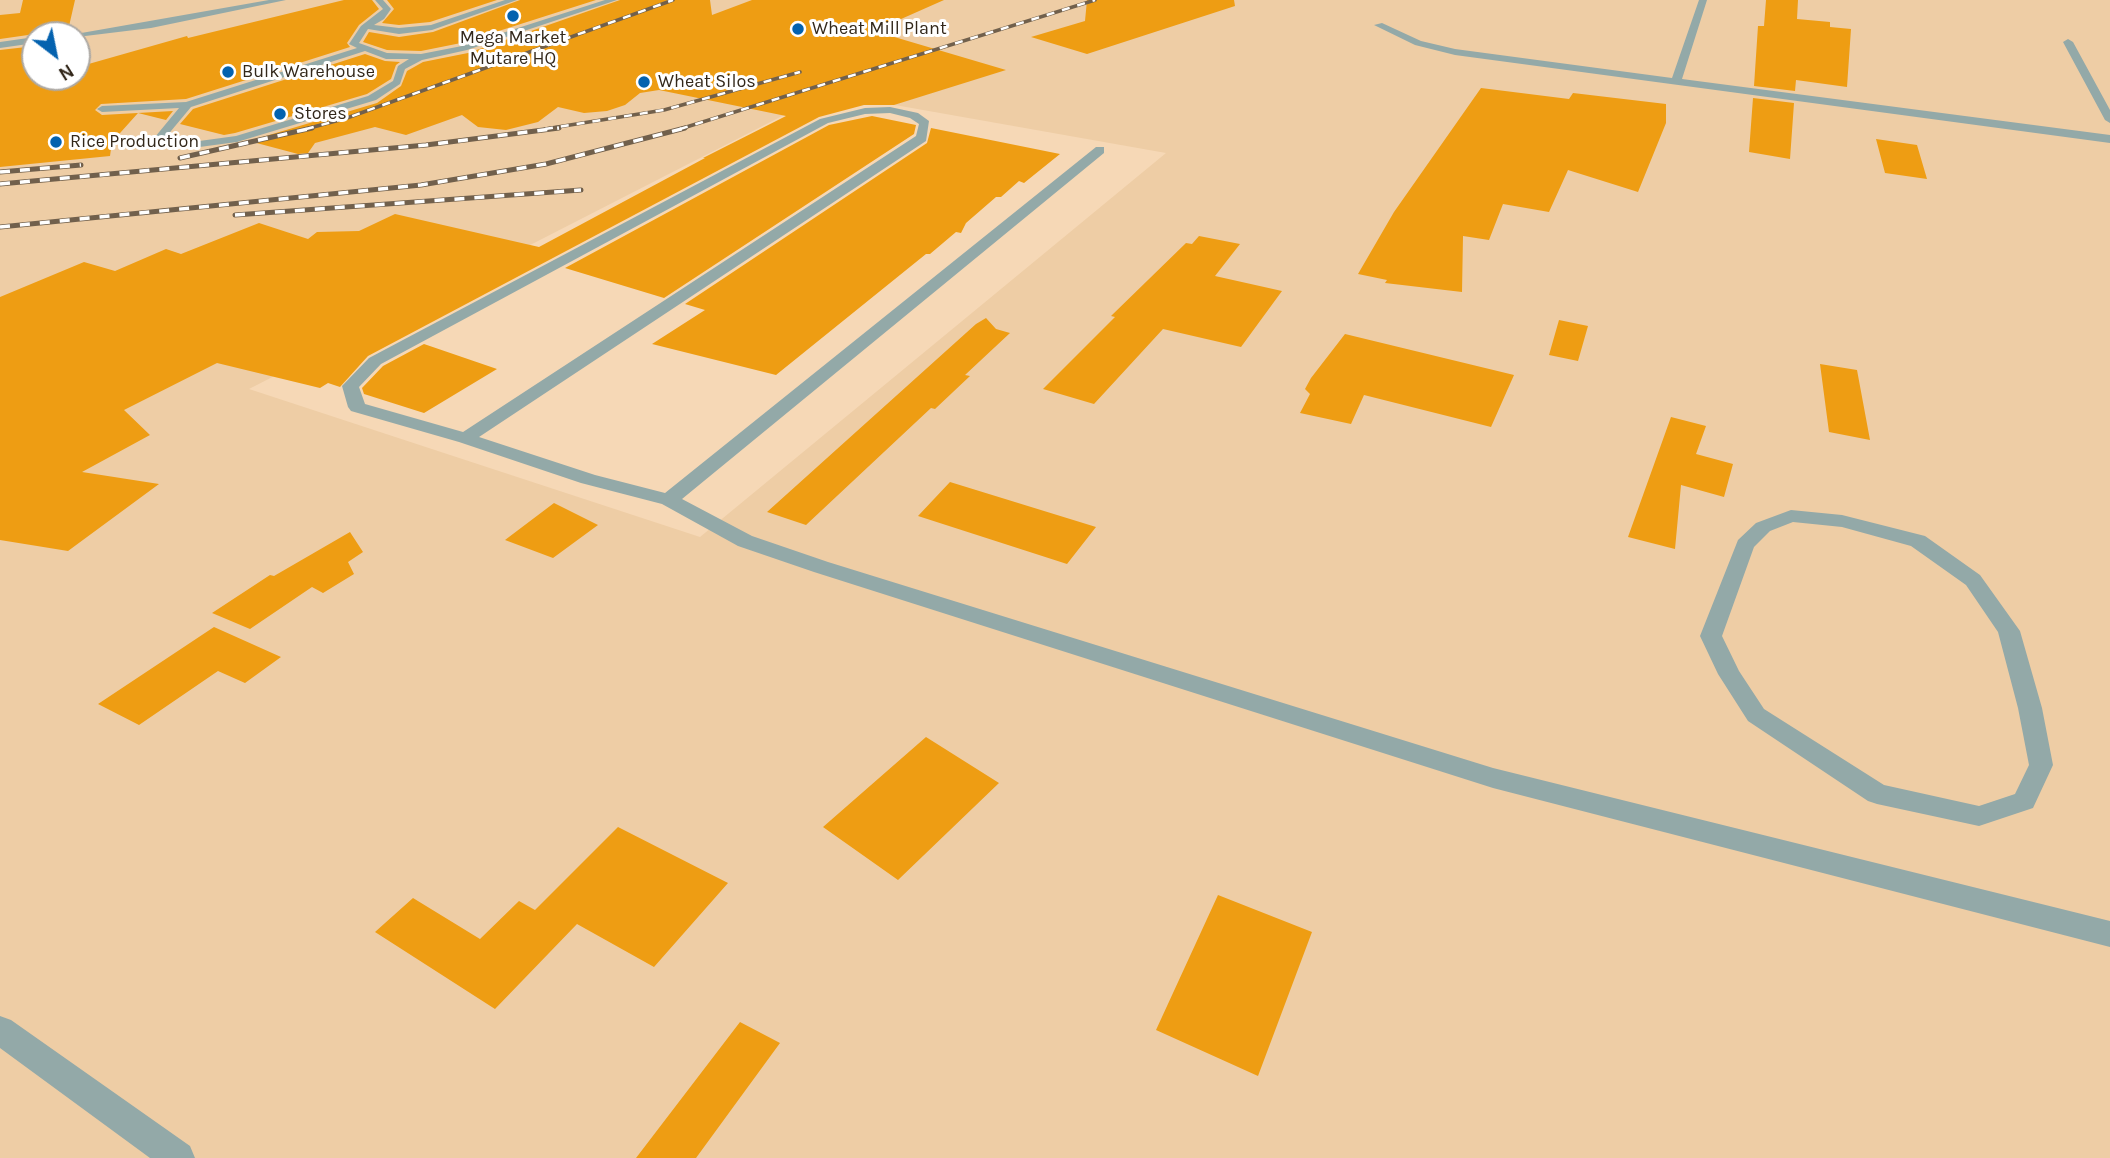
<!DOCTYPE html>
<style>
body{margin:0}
#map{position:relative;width:2110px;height:1158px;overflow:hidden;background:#f6d8b6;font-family:Karla,sans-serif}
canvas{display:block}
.north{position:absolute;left:21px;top:21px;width:70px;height:70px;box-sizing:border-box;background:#fff;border:2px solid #ada9a4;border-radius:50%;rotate:148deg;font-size:19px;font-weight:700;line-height:28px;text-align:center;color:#33281b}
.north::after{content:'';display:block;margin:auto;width:24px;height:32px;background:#0462af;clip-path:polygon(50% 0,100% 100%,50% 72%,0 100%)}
</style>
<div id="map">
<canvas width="2110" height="1158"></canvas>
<div class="north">N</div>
</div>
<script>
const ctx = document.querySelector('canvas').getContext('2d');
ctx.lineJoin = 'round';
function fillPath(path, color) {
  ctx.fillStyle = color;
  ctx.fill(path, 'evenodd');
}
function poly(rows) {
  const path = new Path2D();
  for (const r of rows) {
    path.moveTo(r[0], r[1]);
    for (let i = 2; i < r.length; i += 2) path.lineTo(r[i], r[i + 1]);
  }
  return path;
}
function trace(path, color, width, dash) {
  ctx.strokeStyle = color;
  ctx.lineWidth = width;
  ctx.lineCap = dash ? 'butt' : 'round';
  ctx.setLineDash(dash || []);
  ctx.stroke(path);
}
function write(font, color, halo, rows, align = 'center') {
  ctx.font = font + ' Karla,sans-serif';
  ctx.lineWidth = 6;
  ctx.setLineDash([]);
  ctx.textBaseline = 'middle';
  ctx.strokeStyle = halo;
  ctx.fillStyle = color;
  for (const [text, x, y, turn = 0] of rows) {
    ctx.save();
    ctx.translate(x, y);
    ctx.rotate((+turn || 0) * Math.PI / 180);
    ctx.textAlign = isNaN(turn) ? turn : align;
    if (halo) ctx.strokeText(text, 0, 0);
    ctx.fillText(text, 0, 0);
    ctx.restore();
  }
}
fillPath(poly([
 [0,0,2110,0,2110,1158,0,1158],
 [35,35,77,35,77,77,35,77],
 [827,93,1166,153,700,537,249,389]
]), '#eecda5');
fillPath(poly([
 [23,0,75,0,67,35,35,34,0,39,0,15,20,13],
 [344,0,372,0,379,9,359,25,347,43,350,47,186,99,101,104,95,110,102,115,173,111,166,120,138,113,112,142,110,156,0,167,0,50,35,46,35,77,77,77,77,59,80,59,78,67,187,36,188,38],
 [387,0,497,0,430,22,399,25,382,23,394,9],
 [520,0,596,0,461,43,421,51,387,50,363,42,369,32,399,37,433,32],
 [620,0,710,0,712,15,752,0,944,0,874,31,1006,70,894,105,864,105,819,117,368,356,340,387,328,383,320,388,217,363,124,410,150,435,82,472,159,484,68,551,0,540,0,297,84,262,115,271,166,249,181,254,259,223,308,239,317,232,359,231,395,214,539,247,705,158,703,158,786,116,659,90,640,93,625,105,607,111,584,113,558,107,538,122,506,130,478,127,462,115,406,135,375,127,315,143,308,153,298,154,249,141,377,103,401,86,407,71,423,62,468,53],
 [1087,0,1234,0,1235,6,1087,54,1031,37,1085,21],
 [1766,0,1798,0,1797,19,1830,22,1830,27,1851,29,1847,87,1796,80,1795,91,1754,86,1758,26,1764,26],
 [365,54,385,61,400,62,396,65,391,79,367,94,235,133,224,135,180,124,193,109],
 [1481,88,1569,99,1573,93,1666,104,1666,123,1638,192,1568,170,1549,212,1503,204,1489,240,1463,236,1462,292,1385,283,1387,280,1358,274,1394,212],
 [1753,98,1794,103,1790,159,1749,152],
 [872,116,916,125,914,134,664,298,565,268,829,125],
 [931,128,1060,154,1024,183,1019,181,1001,197,996,197,966,223,961,233,956,232,930,254,926,254,776,375,652,344,705,310,685,304,927,143],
 [1876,139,1917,145,1927,179,1885,173],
 [1199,236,1240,244,1215,276,1282,291,1241,347,1163,329,1094,404,1043,389,1115,317,1111,316,1186,243,1192,244],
 [986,318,996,329,1010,333,965,375,970,376,935,409,931,408,806,525,767,512,976,324],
 [1559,320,1588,326,1578,361,1549,355],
 [1345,334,1514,375,1491,427,1364,395,1351,424,1300,413,1310,394,1305,389,1311,378],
 [424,344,497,369,424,413,364,394,362,388,383,366],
 [1820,364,1857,370,1870,440,1829,432],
 [1671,417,1706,426,1696,454,1733,464,1724,497,1681,485,1675,549,1628,537],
 [950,482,1096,527,1067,564,918,516],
 [554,503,598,525,553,558,505,540],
 [350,532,363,552,348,562,354,574,323,593,312,587,250,629,212,613,270,575,274,576],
 [214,627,281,657,245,683,218,671,139,725,98,704],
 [926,737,999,783,898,880,823,827],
 [618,827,728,883,654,967,577,924,495,1009,375,932,413,898,480,939,519,901,535,910],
 [1218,895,1312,932,1258,1076,1156,1030],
 [740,1022,780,1043,696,1158,636,1158]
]), '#ee9d13');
fillPath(poly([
 [269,0,286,0,151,28,77,37,77,35,70,35,269,0],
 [375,0,383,0,391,9,384,19,374,25,399,28,431,25,505,0,517,0,432,30,399,34,368,29,359,43,387,53,421,54,462,46,605,0,617,0,467,50,422,60,405,69,400,84,376,100,237,142,192,148,162,146,158,145,155,137,179,108,102,112,97,109,102,106,186,102,357,48,349,44,361,26,383,9,375,0],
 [365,51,386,59,409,59,398,66,393,81,368,96,236,136,192,142,166,140,166,137,191,107,365,51],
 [35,37,35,43,0,48,0,42,35,37],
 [2068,39,2073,42,2110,110,2110,123,2105,120,2063,42,2068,39]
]), '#93a9a8');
fillPath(poly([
 [1699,0,1707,0,1682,79,2110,135,2110,143,1455,55,1415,45,1374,25,1382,23,1421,41,1455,49,1672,78,1699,0],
 [890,107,918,113,929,121,926,141,479,437,595,475,665,493,1096,147,1104,147,1104,153,682,499,752,536,828,562,1493,768,2110,921,2110,947,1493,788,814,572,738,546,662,504,581,483,459,442,351,411,348,407,342,386,369,358,820,119,865,108,890,107],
 [890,113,910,118,919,124,916,136,463,432,365,404,359,387,381,364,828,123,865,114,890,113],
 [1791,510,1842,515,1925,536,1980,575,2020,631,2042,708,2053,765,2033,808,1979,826,1877,804,1868,801,1748,721,1718,674,1700,636,1738,540,1756,523,1791,510],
 [1793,522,1842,527,1911,546,1966,585,1998,632,2018,708,2029,765,2015,794,1979,806,1884,785,1764,709,1739,671,1722,636,1754,547,1770,531,1793,522],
 [0,1016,11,1020,190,1146,195,1158,150,1158,0,1048,0,1016]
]), '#93a9a8');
const railFar1 = poly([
 [306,129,347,118,673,0],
 [545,129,664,110,800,72],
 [680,129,1095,0]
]);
const rail = poly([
 [180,158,312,128],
 [0,172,81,165],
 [0,184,426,145,559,128],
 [235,215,581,190],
 [0,227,421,185,546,164,685,128]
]);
trace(railFar1, '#71604c', 3.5);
trace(rail, '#71604c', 5);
trace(railFar1, '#fff', 2.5, [8]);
trace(rail, '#fff', 3.5, [10]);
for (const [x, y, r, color] of [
 [513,16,7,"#0462af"],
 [798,29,7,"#0462af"],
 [228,72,7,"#0462af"],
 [644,82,7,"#0462af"],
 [280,114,7,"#0462af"],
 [56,142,7,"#0462af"]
]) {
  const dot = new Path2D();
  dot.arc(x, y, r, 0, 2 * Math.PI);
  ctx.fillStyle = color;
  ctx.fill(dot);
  trace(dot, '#fff', 2.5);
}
write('18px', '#33281b', '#fff', [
 ["Wheat Mill Plant",812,29],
 ["Mega Market",513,38,"center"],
 ["Mutare HQ",513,59,"center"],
 ["Bulk Warehouse",242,72],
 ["Wheat Silos",658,82],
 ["Stores",294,114],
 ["Rice Production",70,142]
], 'left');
</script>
